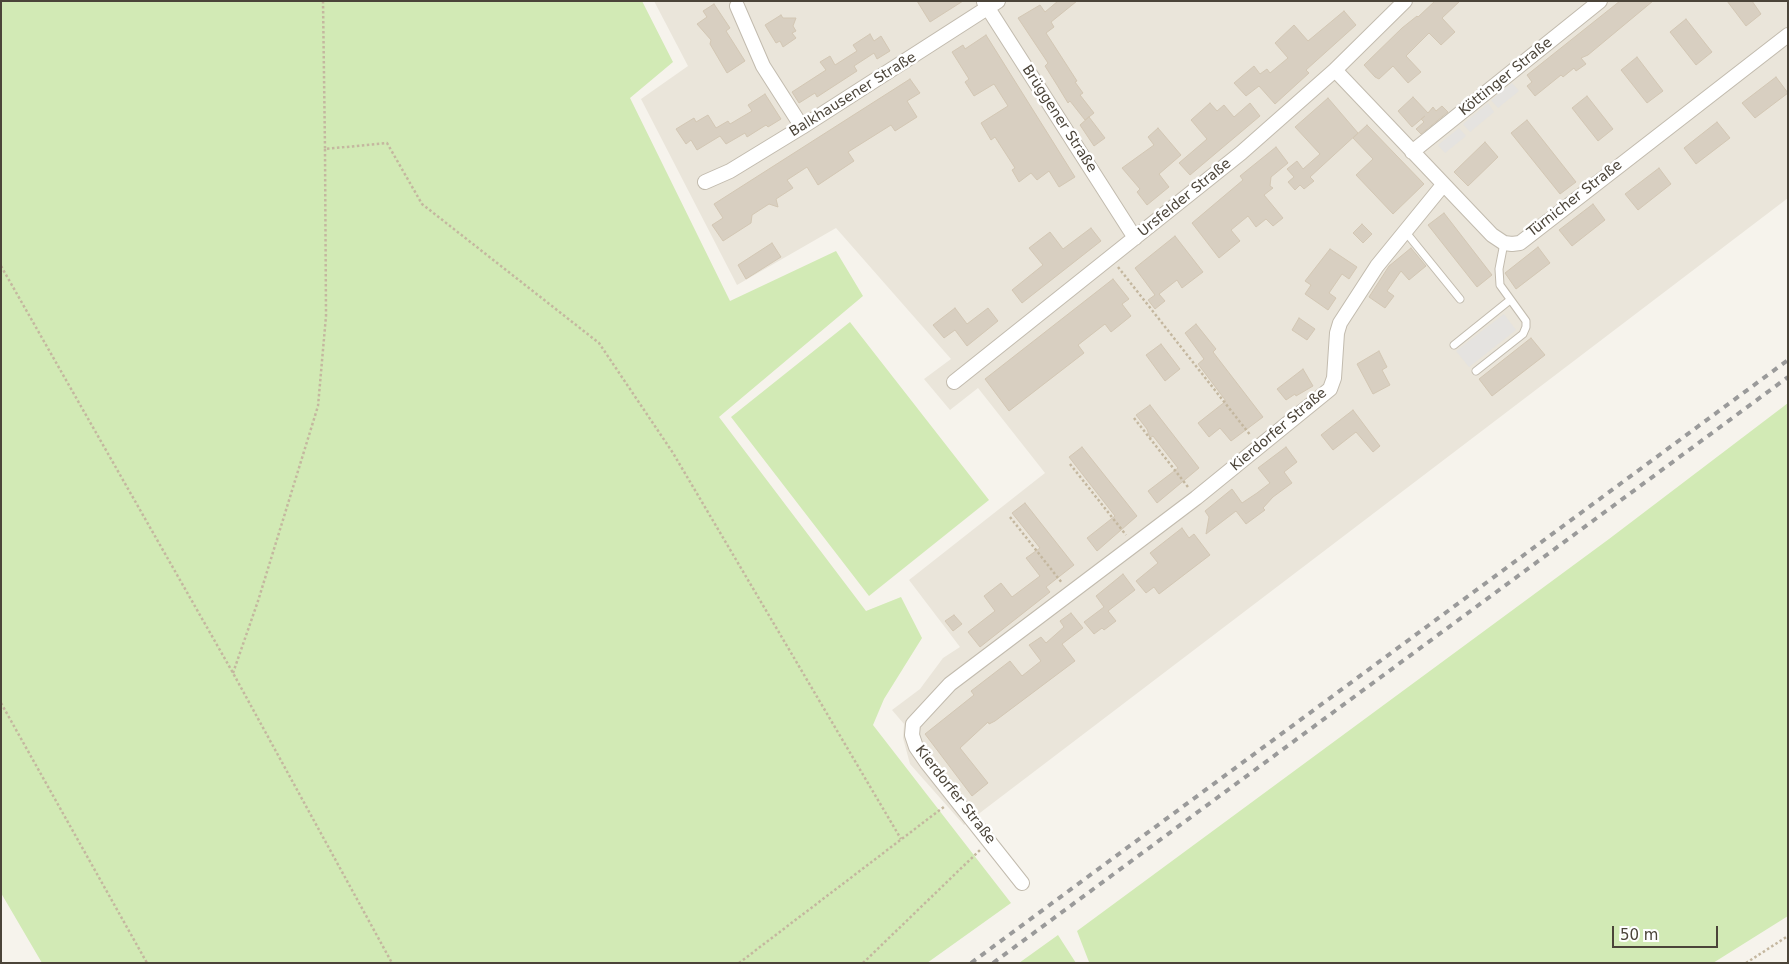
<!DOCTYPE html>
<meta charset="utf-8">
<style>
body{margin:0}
#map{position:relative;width:1789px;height:964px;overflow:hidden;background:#f6f3ec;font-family:"DejaVu Sans",sans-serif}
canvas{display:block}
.frame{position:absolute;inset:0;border:2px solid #4b4439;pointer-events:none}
.scale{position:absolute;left:1612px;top:926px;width:106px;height:22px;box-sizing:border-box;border:2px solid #4b4439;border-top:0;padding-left:6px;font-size:15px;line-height:18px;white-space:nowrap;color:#4b4439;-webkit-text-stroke:4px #fff;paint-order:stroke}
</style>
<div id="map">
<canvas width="1789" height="964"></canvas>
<div class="frame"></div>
<div class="scale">50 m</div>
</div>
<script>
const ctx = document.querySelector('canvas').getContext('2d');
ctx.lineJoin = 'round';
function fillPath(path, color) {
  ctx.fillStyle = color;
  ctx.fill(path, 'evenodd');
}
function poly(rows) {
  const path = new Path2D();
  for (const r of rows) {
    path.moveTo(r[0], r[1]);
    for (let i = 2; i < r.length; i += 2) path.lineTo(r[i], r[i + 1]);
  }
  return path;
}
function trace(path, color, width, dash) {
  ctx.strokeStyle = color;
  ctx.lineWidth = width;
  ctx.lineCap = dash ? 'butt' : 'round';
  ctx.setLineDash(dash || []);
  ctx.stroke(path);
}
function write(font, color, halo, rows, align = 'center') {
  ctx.font = font + ' "DejaVu Sans",sans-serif';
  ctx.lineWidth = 5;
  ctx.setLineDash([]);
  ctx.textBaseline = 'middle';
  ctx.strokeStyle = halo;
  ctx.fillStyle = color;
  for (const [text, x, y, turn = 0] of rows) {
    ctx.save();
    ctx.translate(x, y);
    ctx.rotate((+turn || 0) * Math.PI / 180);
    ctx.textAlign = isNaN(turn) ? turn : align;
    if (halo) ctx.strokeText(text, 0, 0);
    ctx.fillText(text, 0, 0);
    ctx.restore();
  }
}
fillPath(poly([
 [654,1,1788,1,1788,198,964,825,910,764,903,738,904,724,892,710,920,689,943,658,960,647,909,580,1045,473,978,388,950,410,924,379,951,359,836,228,737,285,641,99,688,66]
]), '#eae5da');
fillPath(poly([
 [1,1,642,1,673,62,630,98,730,301,836,251,863,296,719,417,866,611,901,597,922,638,884,699,873,725,1011,903,927,963,42,963,1,893],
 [850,322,989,500,869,596,731,417],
 [1788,403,1788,916,1713,963,1089,962,1077,931,1609,539],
 [1058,935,1076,963,1019,963]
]), '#d2eab5');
fillPath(poly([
 [1512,83,1519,91,1498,108,1491,100],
 [1488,103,1494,112,1470,132,1463,124],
 [1459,128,1466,136,1445,153,1438,145],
 [1504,314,1516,330,1469,367,1456,351]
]), '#e5e3e0');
const building = poly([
 [917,1,963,1,930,22,917,1],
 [1058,1,1077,1,1051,22,1054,27,1046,33,1077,81,1075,82,1083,93,1080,95,1094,113,1085,120,1070,101,1068,103,1057,85,1045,66,1048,63,1018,18,1040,5,1045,12,1058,1],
 [1435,1,1460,1,1442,18,1455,32,1441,45,1429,33,1406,56,1421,72,1408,83,1393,66,1379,79,1375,77,1364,65,1402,28,1417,16,1418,17,1435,1],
 [1620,1,1653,1,1588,55,1581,58,1586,64,1576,71,1574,68,1563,77,1561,75,1535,96,1527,86,1532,82,1527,75,1620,1],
 [1727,1,1752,1,1761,14,1746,26,1727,1],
 [714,4,730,28,726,31,745,61,727,73,710,44,711,40,697,24,707,17,703,11,714,4],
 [1344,11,1356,25,1306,70,1309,73,1275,104,1259,86,1246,96,1234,83,1254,66,1260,74,1267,69,1270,73,1288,58,1275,43,1294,25,1308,41,1344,11],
 [781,15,783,18,796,18,793,26,796,31,792,33,796,38,783,47,780,41,776,43,765,25,781,15],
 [1686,19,1712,52,1696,65,1670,32,1686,19],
 [870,34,874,41,881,36,890,51,877,59,874,53,854,66,857,71,817,97,815,93,799,103,792,92,826,70,820,62,830,56,835,65,857,51,853,45,870,34],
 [986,35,1075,177,1059,187,1049,171,1037,180,1031,173,1019,182,1012,170,1015,168,995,137,991,140,981,123,1008,106,994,84,974,96,965,82,969,79,952,52,963,45,965,49,986,35],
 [1637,57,1663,91,1647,103,1621,70,1637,57],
 [1776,77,1788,93,1755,118,1742,103,1776,77],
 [910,79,920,93,907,101,917,117,895,131,891,125,848,152,854,161,818,185,807,167,787,180,793,188,776,199,778,207,769,204,752,215,751,223,723,241,712,225,723,218,714,204,910,79],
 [765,94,781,119,768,127,766,125,747,137,745,133,726,144,720,136,697,150,691,140,686,144,676,129,694,118,696,122,708,115,716,128,728,121,730,124,752,111,748,105,765,94],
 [1587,96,1613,129,1598,141,1572,108,1587,96],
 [1413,97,1428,113,1433,107,1436,111,1442,106,1448,112,1421,134,1416,129,1424,122,1421,119,1425,116,1412,127,1398,111,1413,97],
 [1328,98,1358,133,1310,177,1314,181,1304,189,1300,185,1295,190,1288,182,1294,177,1287,169,1297,161,1303,169,1320,154,1295,127,1328,98],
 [1210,103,1217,111,1224,105,1234,117,1250,103,1260,116,1190,175,1179,163,1207,139,1191,120,1210,103],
 [1089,117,1105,138,1094,146,1080,125,1089,117],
 [1527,120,1576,182,1560,194,1511,133,1527,120],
 [1717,122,1730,138,1696,164,1684,148,1717,122],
 [1367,125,1424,184,1393,214,1356,175,1373,159,1353,138,1367,125],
 [1158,128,1181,155,1159,174,1169,187,1147,205,1137,192,1140,189,1122,168,1154,145,1148,137,1158,128],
 [1485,142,1498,157,1468,186,1454,172,1485,142],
 [1276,147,1288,163,1271,177,1270,186,1273,188,1264,195,1283,218,1273,226,1266,219,1256,227,1248,216,1231,230,1240,241,1219,258,1192,223,1243,180,1240,176,1276,147],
 [1659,168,1671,184,1638,210,1625,194,1659,168],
 [1593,204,1605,220,1572,246,1559,230,1593,204],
 [1444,213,1492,275,1477,287,1428,225,1444,213],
 [1362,224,1372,234,1363,243,1353,233,1362,224],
 [1091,228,1101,241,1022,303,1012,290,1043,265,1029,248,1050,232,1063,249,1091,228],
 [1175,236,1203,272,1182,288,1177,280,1159,294,1165,301,1155,309,1148,300,1155,295,1135,268,1175,236],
 [772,243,781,257,746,279,738,265,772,243],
 [1538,247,1550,263,1516,289,1505,273,1538,247],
 [1411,248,1426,266,1409,280,1401,271,1387,291,1394,296,1385,308,1369,297,1389,266,1411,248],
 [1330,249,1357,267,1349,279,1342,274,1329,293,1336,298,1328,310,1305,294,1311,285,1305,281,1330,249],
 [1113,279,1129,299,1122,304,1131,316,1111,332,1105,324,1078,345,1084,353,1009,411,985,379,1113,279],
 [955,308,967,324,988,308,998,321,967,346,955,330,944,338,933,325,955,308],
 [1299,318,1315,329,1307,340,1292,330,1299,318],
 [1196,324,1216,349,1213,352,1263,417,1231,441,1220,428,1209,437,1198,423,1226,401,1198,364,1204,359,1185,333,1196,324],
 [1531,338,1545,355,1492,396,1479,379,1531,338],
 [1161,344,1180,369,1165,381,1146,355,1161,344],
 [1379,351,1387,367,1382,370,1390,385,1373,394,1357,364,1379,351],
 [1303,369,1313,386,1296,396,1295,394,1286,400,1277,389,1303,369],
 [1150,405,1199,468,1157,503,1148,491,1178,468,1153,436,1150,438,1147,429,1136,415,1150,405],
 [1353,410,1380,446,1373,452,1356,432,1333,450,1321,435,1353,410],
 [1082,447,1137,516,1097,551,1087,538,1115,516,1069,457,1082,447],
 [1286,447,1297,462,1284,472,1292,483,1273,497,1263,508,1265,510,1246,524,1236,511,1206,534,1209,517,1205,511,1232,489,1242,503,1257,493,1270,483,1258,468,1286,447],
 [1025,503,1074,565,1046,587,1050,592,980,647,968,632,995,611,984,596,1001,583,1012,597,1040,576,1026,558,1040,548,1012,513,1025,503],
 [1182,528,1189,538,1194,534,1210,555,1159,594,1154,587,1146,593,1136,581,1158,563,1150,553,1182,528],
 [1123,574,1135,590,1108,611,1116,621,1104,630,1102,628,1094,634,1084,622,1104,607,1096,596,1123,574],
 [1071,613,1083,628,1062,644,1075,661,995,721,989,724,988,722,960,748,988,783,972,796,925,734,974,695,971,691,1010,661,1022,676,1041,661,1029,645,1041,637,1046,643,1064,627,1060,621,1071,613],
 [954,615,962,624,953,631,945,621,954,615]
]);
fillPath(building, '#d8cfc1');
trace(building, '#d3c7b4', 1);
const lane = poly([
 [1404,230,1460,299],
 [1454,345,1510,300],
 [1476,371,1523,334,1526,327,1526,321,1500,285,1499,269,1504,243]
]);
const street = poly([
 [984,2,1135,238],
 [737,6,763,66,802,127],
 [1335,70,1492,235,1504,243,1512,244,1520,243,1788,35],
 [1412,152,1600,1],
 [705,182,730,171,802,127,998,1],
 [954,382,1241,153,1335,70,1405,1],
 [1022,883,927,763,916,747,912,735,913,724,950,684,1196,498,1330,389,1334,378,1337,333,1340,323,1377,266,1443,185]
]);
trace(lane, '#c2bbae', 9);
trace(street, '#c2bbae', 16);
trace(poly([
 [323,1,325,149,387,143,422,204,599,343,673,453,901,839],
 [1,266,233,673,392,963],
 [1118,267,1251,436],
 [1134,418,1188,487],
 [1070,464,1126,535],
 [1010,517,1062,583],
 [233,673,258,601,318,406,326,316,325,149],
 [1,703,147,963],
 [739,963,945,806],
 [863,963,980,850],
 [1746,963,1788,936]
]), '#c4b79f', 2.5, [2.5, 2.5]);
trace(lane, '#fff', 7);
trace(street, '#fff', 14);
trace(poly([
 [971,963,1788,360],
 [993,963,1788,377]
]), '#9a9a9a', 4, [6, 6]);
write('14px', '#4b4439', '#fff', [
 ["Köttinger Straße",1506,77,-39],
 ["Balkhausener Straße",853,95,-32],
 ["Brüggener Straße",1059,119,57],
 ["Ursfelder Straße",1185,198,-39],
 ["Türnicher Straße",1575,199,-38],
 ["Kierdorfer Straße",1279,430,-40],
 ["Kierdorfer Straße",955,795,52]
]);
</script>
